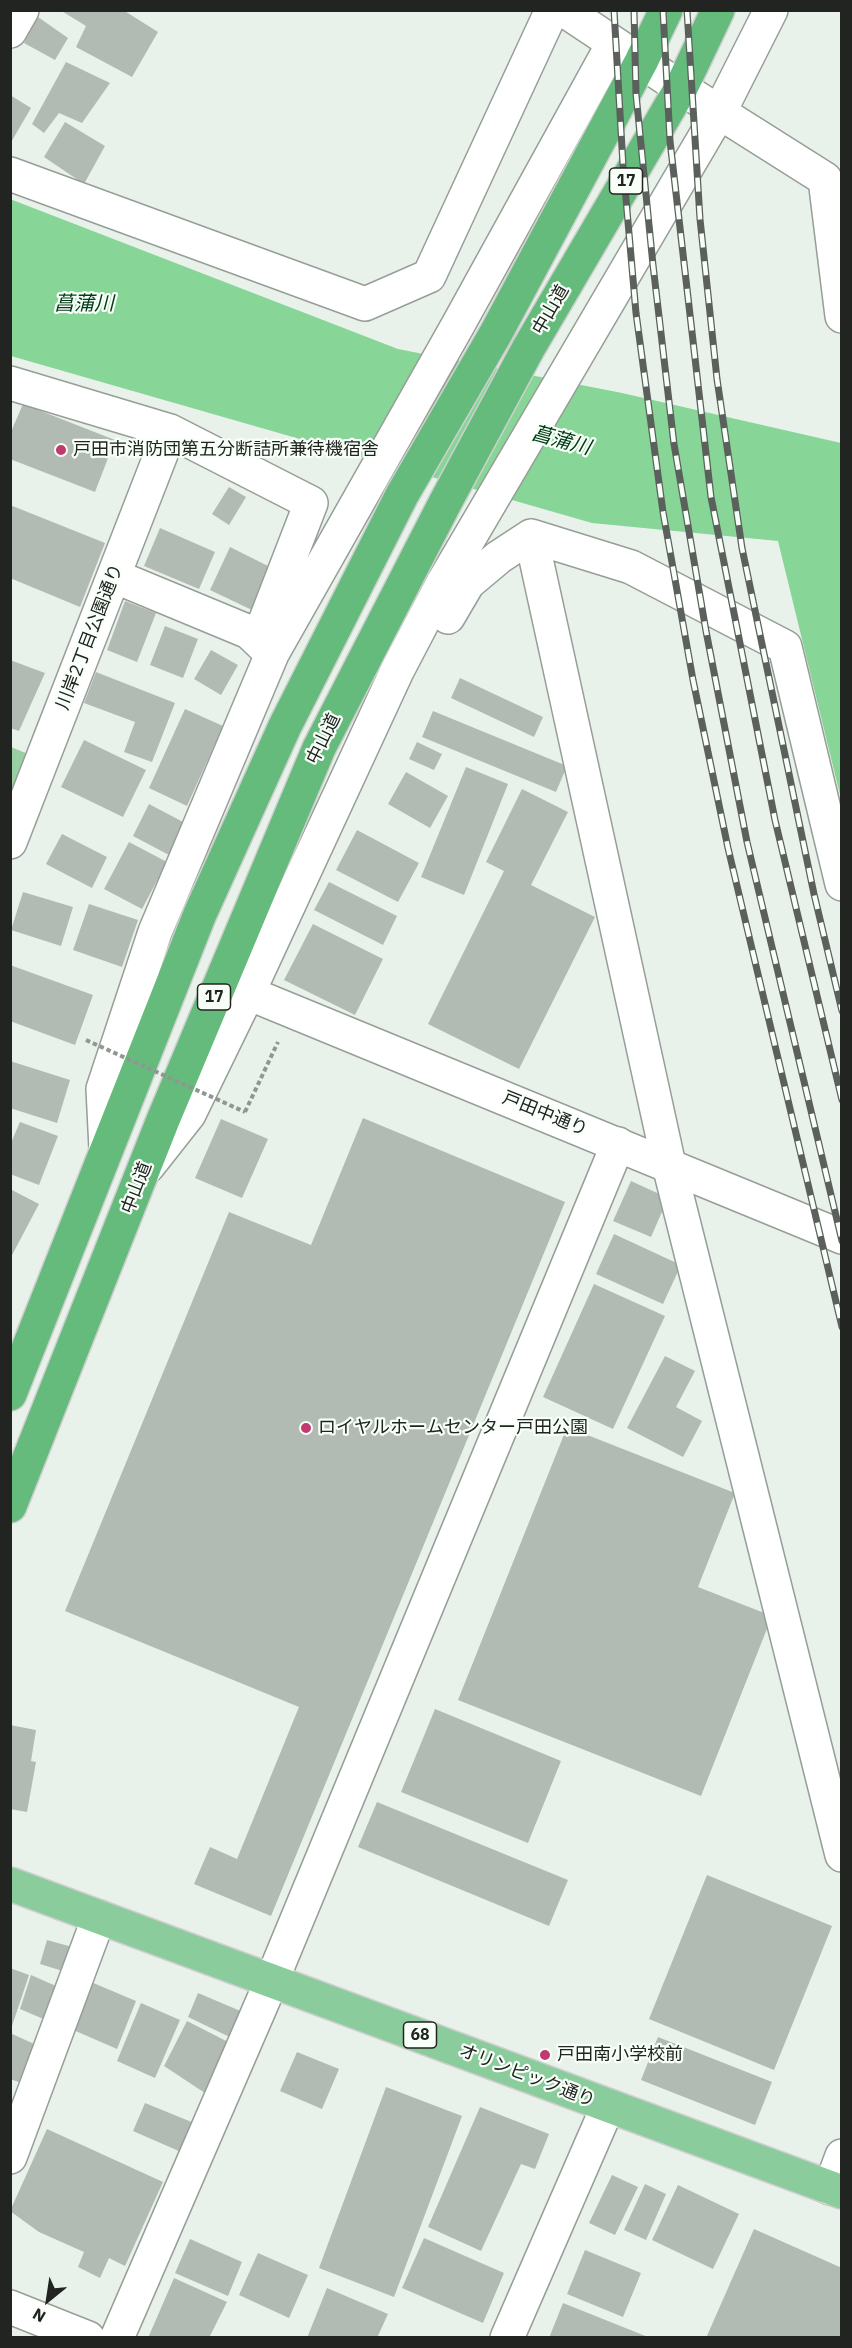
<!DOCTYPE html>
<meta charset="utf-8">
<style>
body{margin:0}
#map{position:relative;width:852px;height:2348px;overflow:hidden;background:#e9f2ea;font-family:"IBM Plex Sans",sans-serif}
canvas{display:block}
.frame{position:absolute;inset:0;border:12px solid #212421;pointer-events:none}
.north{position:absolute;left:18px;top:2270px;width:60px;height:60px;-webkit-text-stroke:4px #f7fff8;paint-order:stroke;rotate:210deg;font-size:16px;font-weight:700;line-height:24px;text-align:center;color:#212421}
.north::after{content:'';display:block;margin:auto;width:21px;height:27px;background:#212421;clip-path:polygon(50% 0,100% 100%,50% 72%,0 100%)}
</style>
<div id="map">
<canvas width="852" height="2348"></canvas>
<div class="frame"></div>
<div class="north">N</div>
</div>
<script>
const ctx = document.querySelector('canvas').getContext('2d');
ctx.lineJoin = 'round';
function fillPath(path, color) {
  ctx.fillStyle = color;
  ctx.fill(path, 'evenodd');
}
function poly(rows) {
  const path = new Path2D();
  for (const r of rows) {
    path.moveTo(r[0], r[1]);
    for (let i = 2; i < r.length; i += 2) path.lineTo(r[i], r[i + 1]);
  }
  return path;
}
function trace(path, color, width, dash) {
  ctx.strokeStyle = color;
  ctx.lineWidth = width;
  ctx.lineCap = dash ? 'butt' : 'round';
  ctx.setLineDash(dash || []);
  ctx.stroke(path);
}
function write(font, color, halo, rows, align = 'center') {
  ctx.font = font + ' "IBM Plex Sans","Noto Sans JP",sans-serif';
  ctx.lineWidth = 4.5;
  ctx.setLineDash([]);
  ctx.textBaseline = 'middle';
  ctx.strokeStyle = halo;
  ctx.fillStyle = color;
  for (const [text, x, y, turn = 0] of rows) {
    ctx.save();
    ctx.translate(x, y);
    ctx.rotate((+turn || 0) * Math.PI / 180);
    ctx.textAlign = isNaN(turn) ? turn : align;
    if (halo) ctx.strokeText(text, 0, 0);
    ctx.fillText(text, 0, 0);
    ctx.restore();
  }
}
fillPath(poly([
 [11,747,28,754,11,801]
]), '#9acea3');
fillPath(poly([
 [10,199,398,349,622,393,841,443,841,799,778,541,592,523,11,356]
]), '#87d597');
fillPath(poly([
 [60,10,123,10,158,32,132,77,76,47,86,26],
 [38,17,68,38,55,60,24,43],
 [66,62,110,83,82,123,59,113,44,133,32,124],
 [10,95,31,108,10,144],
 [65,122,105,146,84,184,44,157],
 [23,404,115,440,95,492,10,459,10,434],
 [229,487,246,497,229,525,212,514],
 [10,505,105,543,80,607,10,578],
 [160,528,215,552,199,589,144,566],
 [230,547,274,569,254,611,210,590],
 [125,601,156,613,137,662,107,650],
 [165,626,198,639,183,678,150,665],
 [211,650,238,665,221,695,194,679],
 [10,660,45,673,19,731,10,728],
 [96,672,175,703,152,762,124,752,135,722,84,703],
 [460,678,543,717,534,737,451,698],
 [185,709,223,726,187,806,149,788],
 [433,711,567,766,556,792,422,737],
 [84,740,146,770,123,817,61,787],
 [417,742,442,754,434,770,409,759],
 [466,767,508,784,464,895,421,877],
 [406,772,448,796,430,828,388,804],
 [522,789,568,812,531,885,595,917,519,1069,428,1024,504,871,486,862],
 [149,804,185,823,169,855,133,836],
 [357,830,419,863,398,902,336,870],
 [62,834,107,857,92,888,46,864],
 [129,842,167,862,142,909,104,889],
 [329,882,397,916,383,945,314,910],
 [23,892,73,907,61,946,11,930],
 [89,904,138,920,122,967,73,950],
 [313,924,383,959,355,1015,284,980],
 [10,965,93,995,75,1045,10,1021],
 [10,1061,70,1080,57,1123,10,1108],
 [363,1118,565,1202,271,1916,194,1884,210,1847,237,1859,299,1707,65,1611,229,1212,311,1245],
 [221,1119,268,1139,242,1198,195,1178],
 [20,1122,58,1136,39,1185,10,1174,10,1145],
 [631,1181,668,1198,651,1237,613,1221],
 [10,1189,39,1204,10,1259],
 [614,1234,681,1265,663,1304,596,1274],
 [594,1284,665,1316,613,1429,543,1397],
 [665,1356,695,1371,676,1407,702,1421,683,1457,627,1428],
 [567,1427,735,1493,698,1587,772,1616,701,1796,458,1700],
 [435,1709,561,1761,528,1843,401,1792],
 [10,1725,36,1730,31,1761,36,1762,27,1812,10,1809],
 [377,1802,568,1880,549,1926,358,1847],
 [707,1875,832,1926,774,2070,649,2019],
 [47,1940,76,1948,69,1973,40,1964],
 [10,1968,29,1975,11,2029,10,2029],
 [31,1975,65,1990,55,2024,20,2009],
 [91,1982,136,2001,117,2049,71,2029],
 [198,1993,250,2015,238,2041,188,2017],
 [141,2003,180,2020,155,2078,117,2061],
 [187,2021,238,2047,211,2097,164,2066],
 [10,2033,43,2048,30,2086,10,2079],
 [658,2037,772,2082,755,2125,641,2080],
 [297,2052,339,2069,322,2109,280,2091],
 [386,2087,462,2116,394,2297,319,2268],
 [145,2103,194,2123,181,2152,133,2131],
 [480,2107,549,2134,535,2169,521,2164,481,2251,428,2227],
 [47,2129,163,2182,125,2266,109,2258,100,2278,78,2267,84,2252,39,2232,10,2211],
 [612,2175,638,2187,615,2235,589,2223],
 [645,2184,666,2194,646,2240,624,2230],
 [678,2185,739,2214,713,2269,652,2240],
 [754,2229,842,2268,842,2338,706,2338],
 [424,2238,504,2273,483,2323,402,2288],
 [190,2239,242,2262,228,2296,175,2273],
 [585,2250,641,2273,623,2317,567,2294],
 [258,2253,308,2275,289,2318,239,2295],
 [174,2278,227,2302,209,2338,148,2338],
 [327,2288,388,2314,377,2338,307,2338],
 [563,2303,648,2337,648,2338,549,2338]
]), '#b2bbb3');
const minor = poly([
 [564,10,681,88,825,179,842,316],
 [10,31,22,10],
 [10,174,365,304,429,276,552,10],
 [10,383,170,431,311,503,258,640],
 [531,536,669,1165,842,1855],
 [448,617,468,583,499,557,531,536,631,567,785,647,842,884],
 [272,654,458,325,613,44],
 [10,842,170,431],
 [106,1149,103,1089,155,932,272,654,249,632,114,576],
 [148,1166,189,1114,248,993,397,671,444,581,720,111,771,10],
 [10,2157,99,1917],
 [10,2307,88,2338],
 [117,2338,272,1980,618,1144],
 [507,2338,608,2106]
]);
const tertiary = poly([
 [248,993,842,1237],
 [830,2188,842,2156]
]);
const primary = poly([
 [10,1884,842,2192]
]);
const trunk = poly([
 [10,1394,200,914,285,726,402,495,496,333,641,62,666,10],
 [10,1506,163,1120,319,748,446,501,528,349,681,88,718,10]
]);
trace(minor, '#969e97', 36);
trace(tertiary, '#969e97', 36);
trace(primary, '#cecfce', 36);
trace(trunk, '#cecfce', 36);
trace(poly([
 [245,1112,278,1042]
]), '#909691', 4, [4.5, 3]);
trace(minor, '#fff', 33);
trace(tertiary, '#fff', 33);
trace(primary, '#8bcc9d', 33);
trace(trunk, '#64bb7c', 33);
const rail = poly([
 [614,10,623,165,636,313,663,512,693,680,728,848,842,1327],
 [634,10,636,94,653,265,674,444,706,631,747,842,842,1241],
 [663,10,670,141,711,497,775,820,842,1100],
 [687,10,700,219,717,379,742,548,814,894,842,1011]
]);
trace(rail, '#5b605c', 7);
trace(rail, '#f7fff8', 4.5, [14]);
trace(poly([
 [86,1040,245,1112]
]), '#909691', 4, [4.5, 3]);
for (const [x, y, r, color] of [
 [61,450,6,"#c23871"],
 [306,1428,6,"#c23871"],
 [545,2055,6,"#c23871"]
]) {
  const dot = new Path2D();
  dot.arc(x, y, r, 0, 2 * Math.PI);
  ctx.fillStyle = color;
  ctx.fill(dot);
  trace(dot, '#f7fff8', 2);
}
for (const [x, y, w] of [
 [626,181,33],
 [214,997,33],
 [420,2035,33]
]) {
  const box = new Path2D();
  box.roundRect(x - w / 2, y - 13, w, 26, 4.5);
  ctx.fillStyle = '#f7fff8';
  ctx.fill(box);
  trace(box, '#212421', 1.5);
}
write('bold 16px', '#212421', null, [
 ["17",626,181],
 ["17",214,997],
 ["68",420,2035]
]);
write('18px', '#212421', '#f7fff8', [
 ["中山道",551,310,-60],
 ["川岸2丁目公園通り",90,637,-69],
 ["中山道",324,739,-64],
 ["戸田中通り",545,1114,22],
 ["中山道",137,1188,-69],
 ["オリンピック通り",527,2076,21]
]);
write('18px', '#212421', '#f7fff8', [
 ["戸田市消防団第五分断詰所兼待機宿舎",73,450],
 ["ロイヤルホームセンター戸田公園",318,1428],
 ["戸田南小学校前",557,2055]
], 'left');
write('italic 20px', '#003b15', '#f7fff8', [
 ["菖蒲川",84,304],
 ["菖蒲川",561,441,15]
]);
</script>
